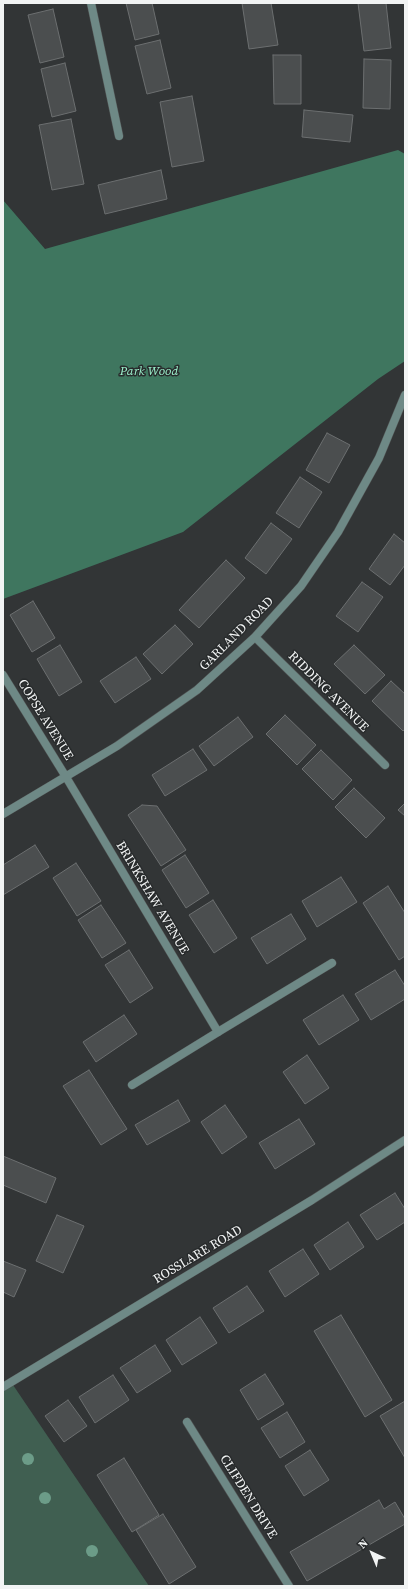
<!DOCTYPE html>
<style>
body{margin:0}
#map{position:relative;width:408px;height:1589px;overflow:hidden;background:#323536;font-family:"Source Serif 4",serif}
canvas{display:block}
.frame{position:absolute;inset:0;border:4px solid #f2f4f4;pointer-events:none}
.north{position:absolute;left:352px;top:1533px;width:40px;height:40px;-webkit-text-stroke:3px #282b2c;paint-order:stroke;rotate:316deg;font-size:11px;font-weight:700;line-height:16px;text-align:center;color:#f2f4f4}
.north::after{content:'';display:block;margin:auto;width:14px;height:18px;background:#f2f4f4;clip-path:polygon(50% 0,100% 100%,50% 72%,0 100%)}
</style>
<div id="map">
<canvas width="408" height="1589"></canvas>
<div class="frame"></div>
<div class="north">N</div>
</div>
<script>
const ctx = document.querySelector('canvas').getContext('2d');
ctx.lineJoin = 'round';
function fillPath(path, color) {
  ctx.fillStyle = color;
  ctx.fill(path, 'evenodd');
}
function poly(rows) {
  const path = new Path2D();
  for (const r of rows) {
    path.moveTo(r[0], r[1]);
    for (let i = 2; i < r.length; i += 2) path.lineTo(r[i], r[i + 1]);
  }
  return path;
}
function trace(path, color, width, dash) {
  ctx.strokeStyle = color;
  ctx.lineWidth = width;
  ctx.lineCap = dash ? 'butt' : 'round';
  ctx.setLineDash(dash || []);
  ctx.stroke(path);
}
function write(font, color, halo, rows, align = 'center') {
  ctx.font = font + ' "Source Serif 4",serif';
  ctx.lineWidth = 3;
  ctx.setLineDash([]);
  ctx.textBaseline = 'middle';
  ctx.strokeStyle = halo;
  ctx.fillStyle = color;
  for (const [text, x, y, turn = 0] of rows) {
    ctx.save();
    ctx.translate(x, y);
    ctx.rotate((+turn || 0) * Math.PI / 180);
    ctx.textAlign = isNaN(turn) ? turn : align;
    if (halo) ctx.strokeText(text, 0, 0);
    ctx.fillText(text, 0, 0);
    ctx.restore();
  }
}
fillPath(poly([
 [11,1382,149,1586,3,1586,3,1387]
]), '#405f51');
fillPath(poly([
 [398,150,405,154,405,361,378,379,183,532,3,599,3,200,45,249]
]), '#3f765f');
const building = poly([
 [126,3,152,3,159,34,135,40,126,3],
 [242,3,271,3,278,45,249,49,242,3],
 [358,3,386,3,391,48,364,51,358,3],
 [53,9,64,57,40,63,28,15,53,9],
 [160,40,171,88,147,94,135,46,160,40],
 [273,55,301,55,301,104,274,104,273,55],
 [364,59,391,60,390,109,363,108,364,59],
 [65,63,76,111,52,117,41,69,65,63],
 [192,96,204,161,172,167,160,102,192,96],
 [304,110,353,115,350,142,302,137,304,110],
 [71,119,84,184,52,190,39,125,71,119],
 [161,170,167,199,105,214,98,185,161,170],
 [327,433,350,445,329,483,306,470,327,433],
 [300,477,322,492,299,528,276,513,300,477],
 [271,523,292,539,266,574,245,558,271,523],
 [394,534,405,543,405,565,390,585,369,569,394,534],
 [226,560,245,578,199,628,179,610,226,560],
 [362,582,383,597,358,632,336,616,362,582],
 [33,601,55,638,32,652,10,615,33,601],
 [175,625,193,644,162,674,143,654,175,625],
 [60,645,82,682,59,696,37,659,60,645],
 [354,645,385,675,365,694,334,664,354,645],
 [136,657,151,679,115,703,100,681,136,657],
 [391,681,405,694,405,729,403,731,372,701,391,681],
 [285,715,316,745,297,765,266,734,285,715],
 [238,717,253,737,214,766,199,746,238,717],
 [193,749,207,770,165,796,152,775,193,749],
 [321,750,352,780,333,800,302,769,321,750],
 [354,788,385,818,366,838,335,807,354,788],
 [405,803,405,816,398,810,405,803],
 [142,805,157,806,186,850,161,866,128,815,142,805],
 [35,845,49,867,3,895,3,865,35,845],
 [185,855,209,893,186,908,162,870,185,855],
 [76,863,101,901,77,916,53,878,76,863],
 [341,877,357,902,317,927,302,901,341,877],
 [388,886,405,913,405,956,399,960,363,903,388,886],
 [213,900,237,938,214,953,189,915,213,900],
 [101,905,126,943,102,958,78,920,101,905],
 [291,914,306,939,267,964,251,938,291,914],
 [129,950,153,988,130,1003,105,965,129,950],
 [395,970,405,986,405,999,371,1020,355,994,395,970],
 [343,995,359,1020,319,1045,303,1020,343,995],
 [124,1015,137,1034,96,1062,83,1042,124,1015],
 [307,1055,329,1088,305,1104,283,1072,307,1055],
 [89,1070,127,1129,101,1145,63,1086,89,1070],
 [178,1100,190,1121,147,1145,135,1125,178,1100],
 [225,1105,247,1137,222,1154,201,1122,225,1105],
 [299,1119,315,1144,275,1169,259,1143,299,1119],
 [3,1156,56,1178,46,1203,3,1185,3,1156],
 [395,1193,405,1209,405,1222,377,1240,360,1215,395,1193],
 [57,1215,84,1226,63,1273,36,1261,57,1215],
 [348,1222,364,1247,330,1270,314,1245,348,1222],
 [303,1249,319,1274,285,1297,269,1271,303,1249],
 [3,1261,26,1270,14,1297,3,1292,3,1261],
 [247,1286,264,1311,229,1333,213,1308,247,1286],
 [341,1315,392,1400,365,1417,314,1331,341,1315],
 [200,1317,217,1343,182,1365,166,1340,200,1317],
 [155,1345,171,1371,137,1393,120,1368,155,1345],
 [265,1374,284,1404,258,1420,240,1390,265,1374],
 [113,1375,129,1400,95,1423,79,1397,113,1375],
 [68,1400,87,1426,64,1442,45,1416,68,1400],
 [405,1401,405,1458,380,1416,405,1401],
 [287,1412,305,1442,280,1458,261,1428,287,1412],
 [310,1450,329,1480,304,1496,285,1466,310,1450],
 [124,1458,159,1515,132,1532,97,1475,124,1458],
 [379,1500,384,1509,395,1502,405,1519,405,1524,307,1581,290,1552,379,1500],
 [163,1514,196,1567,169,1584,136,1530,163,1514]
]);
fillPath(building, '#4b4e4f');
trace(building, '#6c6f70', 1);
const lane = poly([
 [132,1085,218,1032]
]);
const street = poly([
 [91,3,119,136],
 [255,637,385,765],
 [3,675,66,777,218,1032,332,963],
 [3,814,117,746,197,690,255,637,301,586,338,532,379,458,405,395],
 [3,1387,312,1200,405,1140],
 [187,1422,289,1586]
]);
trace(lane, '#515454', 9);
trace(street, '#515454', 9);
trace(lane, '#6e8986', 8);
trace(street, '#6e8986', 8);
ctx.fillStyle = '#6c9c88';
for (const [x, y] of [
 [28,1459],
 [45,1498],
 [92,1551]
]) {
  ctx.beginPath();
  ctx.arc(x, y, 6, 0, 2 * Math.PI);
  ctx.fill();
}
write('italic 13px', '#9bf1cc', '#282b2c', [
 ["Park Wood",149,372]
]);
write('13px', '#f2f4f4', '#282b2c', [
 ["GARLAND ROAD",237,634,-45],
 ["RIDDING AVENUE",328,692,45],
 ["COPSE AVENUE",45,720,58],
 ["BRINKSHAW AVENUE",152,898,59],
 ["ROSSLARE ROAD",198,1255,-31],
 ["CLIFDEN DRIVE",248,1497,58]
]);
</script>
